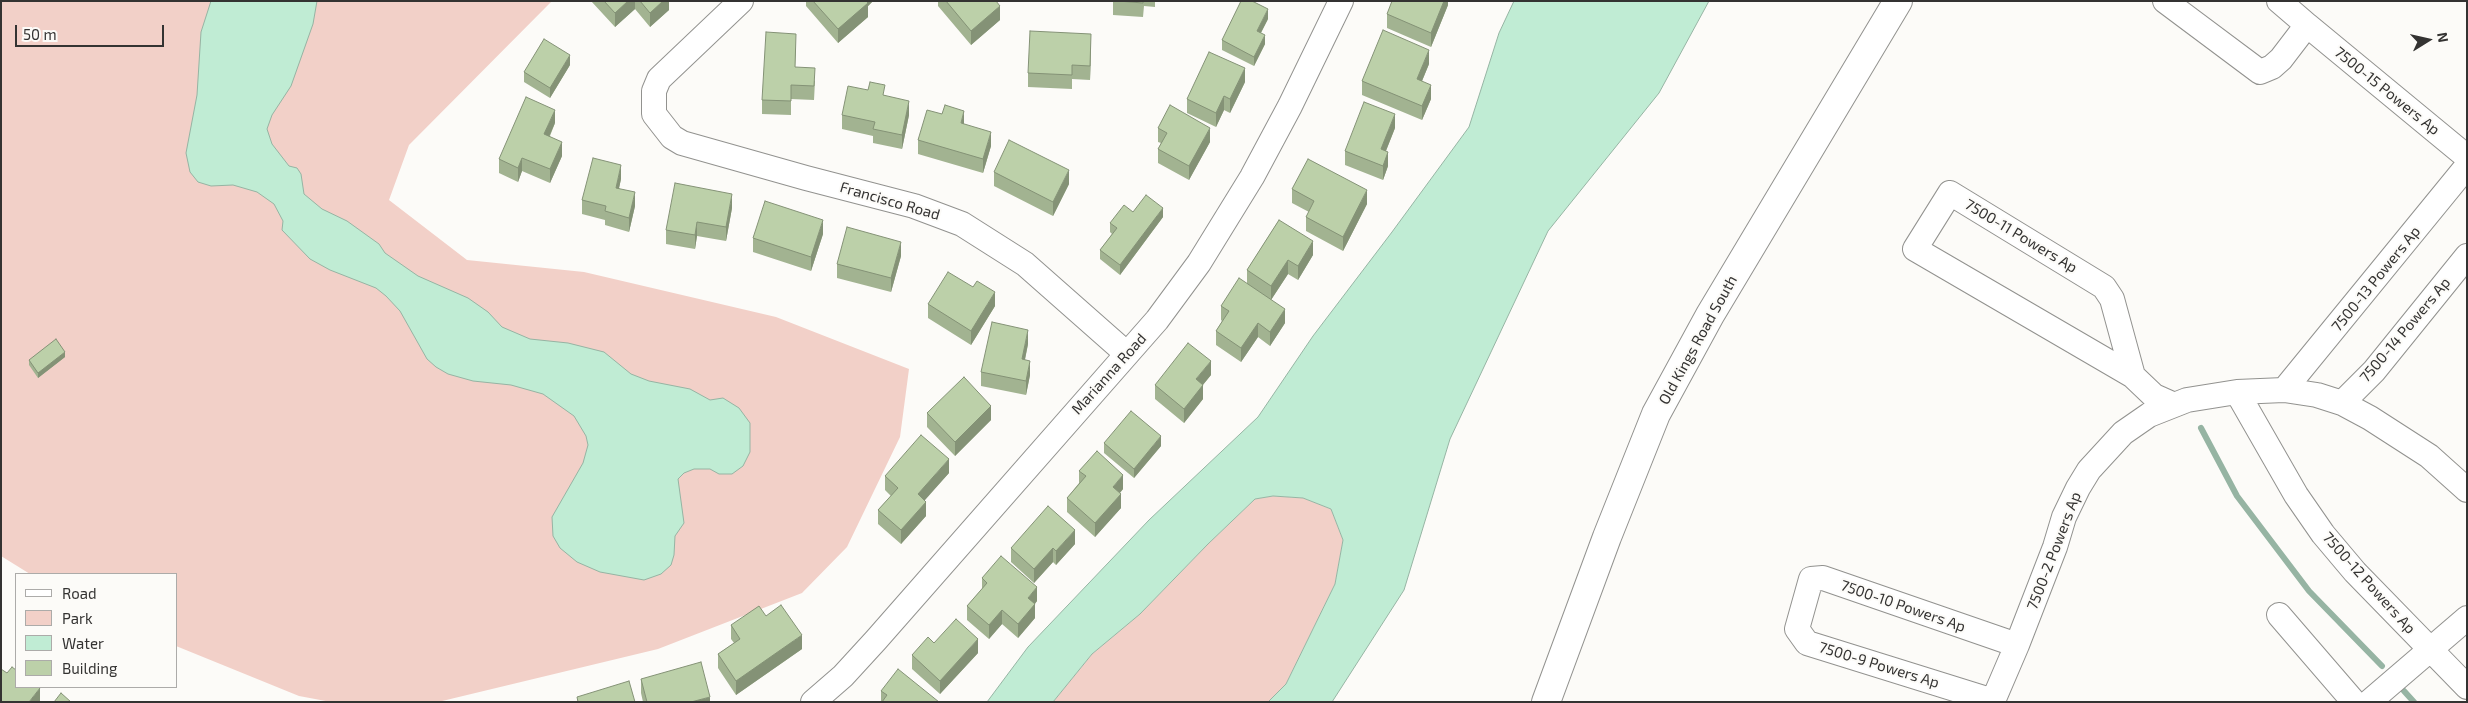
<!DOCTYPE html>
<style>
body{margin:0}
#map{position:relative;width:2468px;height:703px;overflow:hidden;background:#fcfbf8;font-family:"Exo 2",sans-serif}
canvas{display:block}
.frame{position:absolute;inset:0;border:2px solid #343332;pointer-events:none}
.legend{position:absolute;left:15px;top:573px;width:162px;height:115px;box-sizing:border-box;background:#fcfbf8;border:1px solid #acaba9;margin:0;padding:6px 9px;list-style:none;font-size:15px;color:#343332}
.legend li{display:flex;align-items:center;gap:10px;height:25px}
.legend b{width:25px;border:1px solid #acaba9}
.north{position:absolute;left:2403px;top:15px;width:50px;height:50px;-webkit-text-stroke:4px #fcfbf8;paint-order:stroke;rotate:80deg;font-size:14px;font-weight:700;line-height:20px;text-align:center;color:#343332}
.north::after{content:'';display:block;margin:auto;width:18px;height:22px;background:#343332;clip-path:polygon(50% 0,100% 100%,50% 72%,0 100%)}
.scale{position:absolute;left:15px;top:25px;width:149px;height:22px;box-sizing:border-box;border:2px solid #343332;border-top:0;padding-left:6px;font-size:15px;line-height:18px;white-space:nowrap;color:#343332;-webkit-text-stroke:4px #fcfbf8;paint-order:stroke}
</style>
<div id="map">
<canvas width="2468" height="703"></canvas>
<div class="frame"></div>
<ul class="legend">
<li><b style="height:6px;background:#fff"></b>Road</li>
<li><b style="height:14px;background:#f2d0c8"></b>Park</li>
<li><b style="height:14px;background:#c0ecd4"></b>Water</li>
<li><b style="height:14px;background:#bcd0a9"></b>Building</li>
</ul>
<div class="north">N</div>
<div class="scale">50 m</div>
</div>
<script>
const ctx = document.querySelector('canvas').getContext('2d');
ctx.lineJoin = 'round';
function fillPath(path, color) {
  ctx.fillStyle = color;
  ctx.fill(path, 'evenodd');
}
function poly(rows) {
  const path = new Path2D();
  for (const r of rows) {
    path.moveTo(r[0], r[1]);
    for (let i = 2; i < r.length; i += 2) path.lineTo(r[i], r[i + 1]);
  }
  return path;
}
function trace(path, color, width, dash) {
  ctx.strokeStyle = color;
  ctx.lineWidth = width;
  ctx.lineCap = dash ? 'butt' : 'round';
  ctx.setLineDash(dash || []);
  ctx.stroke(path);
}
function write(font, color, halo, rows, align = 'center') {
  ctx.font = font + ' "Exo 2",sans-serif';
  ctx.lineWidth = 4;
  ctx.setLineDash([]);
  ctx.textBaseline = 'middle';
  ctx.strokeStyle = halo;
  ctx.fillStyle = color;
  for (const [text, x, y, turn = 0] of rows) {
    ctx.save();
    ctx.translate(x, y);
    ctx.rotate((+turn || 0) * Math.PI / 180);
    ctx.textAlign = isNaN(turn) ? turn : align;
    if (halo) ctx.strokeText(text, 0, 0);
    ctx.fillText(text, 0, 0);
    ctx.restore();
  }
}
fillPath(poly([
 [1,1,552,1,409,145,389,200,467,260,584,272,776,317,909,369,900,437,847,547,802,593,658,649,438,702,331,702,299,696,176,646,176,574,30,574,1,556],
 [1273,496,1303,498,1331,509,1343,540,1335,584,1286,684,1268,702,1053,702,1092,654,1140,614,1208,544,1255,499]
]), '#f2d0c8');
const water = poly([
 [211,1,317,1,313,24,291,86,272,115,267,129,272,144,289,166,297,168,301,174,304,194,322,209,347,221,379,244,385,253,418,276,468,298,488,312,502,327,530,339,568,343,604,352,631,374,649,381,690,389,710,400,723,398,739,408,750,423,750,452,743,466,732,474,719,474,710,469,694,469,684,473,678,479,684,523,675,536,674,555,671,565,661,574,644,580,600,572,577,562,560,548,553,536,552,517,583,463,588,445,586,436,574,416,543,394,511,385,473,381,448,374,436,367,427,359,400,311,386,296,376,288,330,270,310,259,282,230,283,221,274,204,257,192,233,185,211,186,198,182,190,172,186,153,197,95,201,32,211,1],
 [1514,1,1709,1,1659,93,1548,231,1450,439,1404,590,1332,702,1268,702,1286,684,1335,584,1343,540,1331,509,1303,498,1273,496,1255,499,1208,544,1140,614,1092,654,1053,702,987,702,1028,647,1149,520,1258,417,1313,336,1392,232,1469,127,1499,33,1514,1]
]);
fillPath(water, '#c0ecd4');
trace(water, '#96b4a3', 1);
trace(poly([
 [2201,428,2237,496,2309,591,2382,666],
 [2404,691,2414,702]
]), '#96b4a3', 6);
const street = poly([
 [741,1,659,79,654,91,654,114,672,137,682,143,806,178,914,206,962,224,1025,264,1127,354],
 [2165,1,2260,72,2272,67,2281,59,2307,25,2279,1],
 [2307,25,2467,157],
 [1950,193,2104,287,2112,299,2133,376,1915,249,1950,193],
 [2133,376,2154,396,2172,404],
 [2284,390,2467,166],
 [2237,392,2296,495,2323,534,2355,572,2467,687],
 [2342,403,2374,371,2467,256],
 [2279,615,2354,702],
 [2017,645,1823,578,1811,579,1797,629,1807,643,1993,701,2017,645,2055,547,2064,517,2078,488,2089,470,2123,433,2149,415,2187,400,2237,392,2284,390,2317,395,2342,403,2370,418,2429,456,2467,490],
 [813,702,843,676,876,640,1157,320,1199,263,1252,177,1290,106,1341,1],
 [2369,702,2467,618]
]);
const secondary = poly([
 [1546,702,1607,537,1656,414,1710,315,1898,1]
]);
trace(street, '#92928f', 26);
trace(secondary, '#92928f', 30);
trace(street, '#fff', 24);
trace(secondary, '#fff', 28);
fillPath(poly([
 [591,1,669,1,669,10,650,27,635,9,615,27],
 [806,1,873,1,868,6,868,17,838,43,806,6],
 [938,1,996,1,1000,20,971,45,938,6],
 [1113,1,1155,1,1155,7,1144,6,1143,17,1113,15],
 [1448,1,1448,5,1431,47,1387,28,1387,14],
 [1268,19,1261,33,1265,44,1254,66,1222,50,1222,40],
 [796,48,795,67,815,81,814,100,791,99,791,115,762,114,762,100],
 [1091,48,1090,80,1072,79,1072,89,1028,87,1028,73],
 [1429,64,1422,81,1431,99,1422,120,1362,95,1362,81],
 [570,65,550,98,524,82,524,72],
 [1245,82,1230,113,1224,110,1216,127,1187,113,1187,99],
 [885,95,909,115,902,149,873,143,873,136,842,129,842,115],
 [555,123,550,136,562,156,550,183,522,171,518,182,499,173,499,159],
 [964,124,991,146,983,173,918,154,918,140],
 [1158,128,1210,142,1189,180,1158,163,1158,149,1161,143,1158,142],
 [1395,128,1386,151,1388,166,1383,180,1345,165,1345,151],
 [994,172,1069,184,1053,216,994,186],
 [621,179,619,188,635,206,629,232,605,225,605,220,582,214,582,200],
 [1292,189,1367,204,1343,251,1306,231,1306,217,1309,212,1292,203],
 [732,208,726,241,697,236,695,249,666,244,666,230],
 [1133,212,1163,217,1120,275,1100,259,1100,250,1112,234,1110,232,1110,223],
 [1279,220,1313,255,1298,280,1288,274,1271,300,1285,323,1270,346,1258,337,1241,362,1216,345,1216,331,1222,321,1221,320,1221,306,1247,284,1247,270],
 [823,234,811,271,753,252,753,238],
 [901,256,891,292,837,278,837,264],
 [928,304,995,306,971,345,928,318],
 [1028,344,1025,360,1030,375,1026,395,981,386,981,372],
 [65,357,38,378,29,365,29,360],
 [1211,375,1203,385,1203,399,1184,423,1155,399,1155,385],
 [927,413,991,420,955,456,927,427],
 [1104,443,1161,446,1134,478,1104,453],
 [1079,471,1123,489,1120,493,1121,508,1095,537,1067,512,1067,498,1079,483],
 [949,473,924,500,926,516,901,544,878,524,878,510,891,496,885,490,885,476],
 [1075,544,1056,565,1053,562,1034,583,1011,562,1011,548],
 [982,578,1037,601,1035,604,1035,618,1018,638,1002,624,989,639,967,620,967,606,982,589],
 [766,616,802,649,736,695,718,668,718,654,734,643,731,639,731,625],
 [934,643,978,653,940,694,912,669,912,655],
 [641,679,710,702,643,702,641,693],
 [881,691,939,702,881,702]
]), '#a2b391');
fillPath(poly([
 [628,1,635,1,635,9,615,27,615,13],
 [663,1,669,1,669,10,650,27,650,13],
 [862,1,873,1,868,6,868,17,838,43,838,29],
 [1444,1,1448,1,1448,5,1431,47,1431,33],
 [1000,6,1000,20,971,45,971,31],
 [1268,9,1268,19,1257,40,1257,31],
 [1091,34,1091,48,1090,80,1090,66],
 [1265,35,1265,44,1254,66,1254,57],
 [1429,50,1429,64,1417,93,1417,79],
 [570,55,570,65,550,98,550,88],
 [1245,68,1245,82,1230,113,1230,99],
 [1431,85,1431,99,1422,120,1422,106],
 [1224,96,1224,110,1216,127,1216,113],
 [909,101,909,115,902,149,902,135],
 [555,110,555,123,544,148,544,134],
 [964,111,964,125,961,123],
 [1395,114,1395,128,1381,163,1381,149],
 [1210,128,1210,142,1189,180,1189,166],
 [991,132,991,146,983,173,983,159],
 [562,142,562,156,550,183,550,169],
 [1388,152,1388,166,1383,180,1383,166],
 [522,158,522,171,518,182,518,168],
 [621,165,621,179,616,202,616,188],
 [1069,170,1069,184,1053,216,1053,202],
 [1367,190,1367,204,1343,251,1343,237],
 [635,192,635,206,629,232,629,218],
 [732,194,732,208,726,241,726,227],
 [1163,208,1163,217,1120,275,1120,265],
 [823,220,823,234,811,271,811,257],
 [697,222,697,236,695,249,695,235],
 [1313,241,1313,255,1298,280,1298,266],
 [901,242,901,256,891,292,891,278],
 [1288,260,1288,274,1271,300,1271,286],
 [995,292,995,306,971,345,971,331],
 [1285,309,1285,323,1270,346,1270,332],
 [1258,323,1258,337,1241,362,1241,348],
 [1028,330,1028,344,1022,373,1022,359],
 [65,352,65,357,38,378,38,373],
 [1030,361,1030,375,1026,395,1026,381],
 [1211,361,1211,375,1196,393,1196,379],
 [1203,385,1203,399,1184,423,1184,409],
 [991,406,991,420,955,456,955,442],
 [1161,436,1161,446,1134,478,1134,469],
 [949,459,949,473,918,508,918,494],
 [1123,475,1123,489,1113,501,1113,487],
 [1121,494,1121,508,1095,537,1095,523],
 [926,502,926,516,901,544,901,530],
 [1075,530,1075,544,1056,565,1056,551],
 [1053,548,1053,562,1034,583,1034,569],
 [1037,587,1037,601,1028,612,1028,598],
 [1035,604,1035,618,1018,638,1018,624],
 [1002,610,1002,624,989,639,989,625],
 [802,635,802,649,736,695,736,681],
 [978,639,978,653,940,694,940,681],
 [40,688,40,702,29,702],
 [710,697,710,702,691,702]
]), '#849276');
const building = poly([
 [604,1,628,1,615,13,604,1],
 [640,1,663,1,650,13,640,1],
 [813,1,866,1,868,3,838,29,813,1],
 [946,1,996,1,1000,6,971,31,946,1],
 [1118,1,1143,1,1143,3,1118,1],
 [1241,1,1252,1,1268,9,1257,31,1265,35,1254,57,1222,40,1241,1],
 [1392,1,1444,1,1431,33,1387,14,1392,1],
 [1383,30,1429,50,1417,79,1431,85,1422,106,1362,81,1383,30],
 [1030,31,1091,34,1090,66,1072,65,1072,75,1028,73,1030,31],
 [766,32,796,34,795,67,815,68,814,86,791,85,791,101,762,100,766,32],
 [544,39,570,55,550,88,524,72,544,39],
 [1209,52,1245,68,1230,99,1224,96,1216,113,1187,99,1209,52],
 [870,82,885,85,883,95,909,101,902,135,873,129,875,122,842,115,848,86,868,90,870,82],
 [526,97,555,110,544,134,562,142,550,169,522,158,518,168,499,159,526,97],
 [1364,102,1395,114,1381,149,1388,152,1383,166,1345,151,1364,102],
 [945,105,964,111,961,123,991,132,983,159,918,140,927,110,942,114,945,105],
 [1170,105,1210,128,1189,166,1158,149,1167,133,1158,128,1170,105],
 [1009,140,1069,170,1053,202,994,172,1009,140],
 [593,158,621,165,616,188,635,192,629,218,605,211,606,206,582,200,593,158],
 [1308,159,1367,190,1343,237,1306,217,1314,201,1292,189,1308,159],
 [675,183,732,194,726,227,697,222,695,235,666,230,675,183],
 [1146,195,1163,208,1120,265,1100,250,1117,228,1110,223,1124,205,1133,212,1146,195],
 [765,201,823,220,811,257,753,238,765,201],
 [1279,220,1313,241,1298,266,1288,260,1271,286,1247,270,1279,220],
 [847,227,901,242,891,278,837,264,847,227],
 [948,272,973,287,977,281,995,292,971,331,928,304,948,272],
 [1239,278,1285,309,1270,332,1258,323,1241,348,1216,331,1229,311,1221,306,1239,278],
 [992,322,1028,330,1022,359,1030,361,1026,381,981,372,992,322],
 [56,339,65,352,38,373,29,360,56,339],
 [1188,343,1211,361,1196,379,1203,385,1184,409,1155,385,1188,343],
 [964,377,991,406,955,442,927,413,964,377],
 [1131,411,1161,436,1134,469,1104,443,1131,411],
 [921,435,949,459,918,494,926,502,901,530,878,510,898,488,885,476,921,435],
 [1097,451,1123,475,1113,487,1121,494,1095,523,1067,498,1086,476,1079,471,1097,451],
 [1048,506,1075,530,1056,551,1053,548,1034,569,1011,548,1048,506],
 [1001,556,1037,587,1028,598,1035,604,1018,624,1002,610,989,625,967,606,987,583,982,578,1001,556],
 [781,605,802,635,736,681,718,654,740,639,731,625,759,606,766,616,781,605],
 [956,619,978,639,940,681,912,655,928,637,934,643,956,619],
 [701,662,710,697,691,702,647,702,641,679,701,662],
 [12,667,16,670,16,687,37,687,40,688,29,702,1,702,1,669,7,673,12,667],
 [898,669,939,702,882,702,887,695,881,691,898,669],
 [629,681,635,702,578,702,577,697,629,681],
 [61,693,71,702,54,702,61,693]
]);
fillPath(building, '#bcd0a9');
trace(building, '#849276', 1);
write('15px', '#343332', '#fcfbf8', [
 ["7500-15 Powers Ap",2387,91,39],
 ["Francisco Road",890,201,16],
 ["7500-11 Powers Ap",2021,236,31],
 ["7500-13 Powers Ap",2376,279,-51],
 ["7500-14 Powers Ap",2405,330,-50],
 ["Old Kings Road South",1698,340,-61],
 ["Marianna Road",1109,374,-48],
 ["7500-2 Powers Ap",2054,551,-69],
 ["7500-12 Powers Ap",2369,583,48],
 ["7500-10 Powers Ap",1903,606,19],
 ["7500-9 Powers Ap",1879,665,17]
]);
</script>
